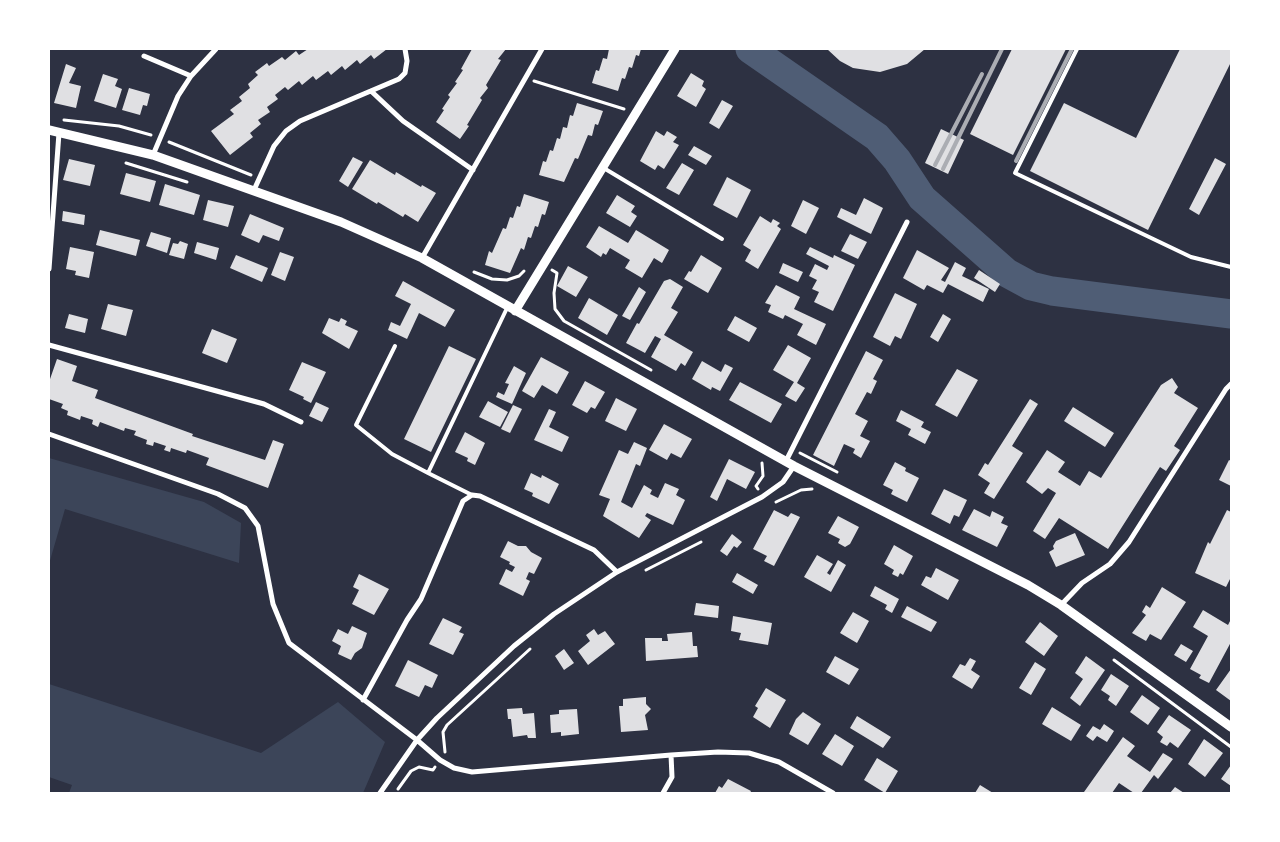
<!DOCTYPE html>
<style>
body{margin:0}
#map{position:relative;width:1280px;height:842px;overflow:hidden;background:#2d3142;font-family:Overpass,sans-serif}
canvas{display:block}
.frame{position:absolute;inset:0;border:50px solid #fff;pointer-events:none}
</style>
<div id="map">
<canvas width="1280" height="842"></canvas>
<div class="frame"></div>
</div>
<script>
const ctx = document.querySelector('canvas').getContext('2d');
ctx.lineJoin = 'round';
function fillPath(path, color) {
  ctx.fillStyle = color;
  ctx.fill(path, 'evenodd');
}
function poly(rows) {
  const path = new Path2D();
  for (const r of rows) {
    path.moveTo(r[0], r[1]);
    for (let i = 2; i < r.length; i += 2) path.lineTo(r[i], r[i + 1]);
  }
  return path;
}
function trace(path, color, width, dash) {
  ctx.strokeStyle = color;
  ctx.lineWidth = width;
  ctx.lineCap = dash ? 'butt' : 'round';
  ctx.setLineDash(dash || []);
  ctx.stroke(path);
}
fillPath(poly([
 [49,458,204,502,241,523,239,563,65,509,49,564],
 [49,684,261,753,338,702,385,742,363,793,69,793,72,785,49,777]
]), '#3c4559');
trace(poly([
 [750,49,877,137,897,160,922,198,1007,273,1031,286,1052,291,1231,314]
]), '#4f5d75', 29);
fillPath(poly([
 [308,49,387,49,374,59,371,55,360,64,357,60,345,70,342,66,331,75,328,71,316,80,313,76,302,85,299,81,288,90,285,87,275,95,278,99,267,107,270,112,258,120,261,124,250,133,253,137,230,155,211,131,234,114,230,110,242,101,239,97,250,88,248,84,258,75,255,72,267,63,269,66,282,57,285,60,296,51,299,55],
 [472,49,506,49,498,59,501,60,486,85,488,88,480,98,482,100,467,125,469,126,460,139,436,122,444,110,442,109,450,97,448,95,457,83,455,82,463,70,461,69],
 [609,49,641,49,639,56,636,55,632,68,629,67,625,79,622,78,618,91,592,83,596,70,599,71,603,58,607,59],
 [827,49,925,49,907,64,880,72,853,68,840,61],
 [1012,49,1066,49,1013,155,970,134],
 [1180,49,1231,49,1231,62,1148,230,1030,171,1064,103,1136,138],
 [66,64,76,68,69,83,81,86,76,108,54,103],
 [691,73,704,81,702,86,706,89,696,107,677,96],
 [103,74,118,79,115,86,122,89,116,108,94,101],
 [129,88,150,94,147,106,143,105,140,115,122,110],
 [722,100,733,106,719,129,709,123],
 [577,103,603,111,598,125,595,124,592,136,588,135,578,159,575,158,564,182,539,175,543,161,546,162,550,150,553,151,557,138,560,139,563,127,567,128,570,115,573,116],
 [941,129,964,140,948,174,925,163],
 [656,131,664,136,667,131,677,137,673,142,679,145,664,169,658,165,655,170,640,161],
 [694,146,712,156,706,165,688,155],
 [353,157,363,162,348,187,339,181],
 [1215,158,1226,164,1199,215,1189,209],
 [69,159,95,165,90,186,63,180],
 [370,160,395,175,396,172,421,187,422,185,436,193,418,222,405,214,403,217,378,202,377,204,352,189],
 [682,163,694,170,679,195,666,188],
 [126,173,156,181,150,202,120,194],
 [727,177,751,190,737,218,713,205],
 [165,184,200,195,194,215,159,205],
 [524,194,549,202,545,215,542,214,538,227,535,226,531,238,528,237,524,250,521,248,510,273,485,265,489,251,492,253,503,228,506,229,510,217,513,218,517,206,520,207],
 [617,195,635,206,631,212,637,216,630,227,606,213],
 [864,198,883,208,871,234,837,217,841,208,856,215],
 [208,200,234,206,228,227,203,220],
 [803,200,819,208,806,234,791,226],
 [63,211,85,215,84,225,62,221],
 [250,214,284,228,279,241,263,235,259,243,241,235],
 [760,216,771,223,773,219,780,223,777,226,781,229,758,269,745,261,751,250,743,245],
 [599,226,628,243,636,230,669,250,662,263,654,258,642,278,625,268,630,260,610,248,606,255,603,253,601,257,586,247],
 [100,230,140,240,136,256,96,245],
 [151,232,171,238,167,253,146,246],
 [850,234,867,242,858,259,841,251],
 [180,241,188,244,184,259,169,255,173,243,178,244],
 [197,242,219,248,216,260,194,253],
 [70,247,94,252,89,278,75,275,76,271,66,269],
 [810,247,833,258,834,255,855,265,833,311,814,302,819,292,812,289,817,280,809,276,815,264,827,270,829,266,806,254],
 [917,250,949,268,941,280,945,282,955,262,966,268,962,276,989,289,983,302,948,284,943,293,927,285,924,290,903,278],
 [280,252,294,257,285,281,271,275],
 [236,255,268,268,262,282,230,268],
 [701,255,722,268,708,293,684,279,689,271,691,272],
 [783,263,803,272,798,282,779,273],
 [568,266,588,277,576,297,557,286],
 [979,270,1000,284,995,292,974,278],
 [670,279,683,287,671,308,678,312,664,335,693,352,685,366,681,363,676,371,651,357,661,339,655,336,645,353,626,343,637,323,639,324,664,281],
 [403,281,455,310,445,327,419,313,407,339,388,330,391,322,400,326,411,304,395,296],
 [776,285,800,297,794,309,826,324,816,345,797,335,803,324,785,315,783,319,768,312,771,305,765,303],
 [639,287,646,292,630,320,622,316],
 [895,293,917,304,901,339,895,336,890,346,873,337],
 [589,298,618,315,607,335,578,318],
 [108,304,133,310,126,336,101,329],
 [69,314,88,319,85,333,65,328],
 [943,314,951,319,938,342,930,337],
 [735,316,757,328,749,342,727,330],
 [329,318,339,322,341,318,347,321,345,325,358,331,349,349,322,333],
 [212,329,237,339,227,363,202,353],
 [788,345,811,358,797,383,805,388,796,402,785,396,794,382,773,370],
 [449,346,476,359,431,452,404,439],
 [866,351,883,360,873,379,877,381,871,394,867,392,855,414,868,421,860,436,870,441,861,458,853,453,855,449,844,444,834,466,813,455],
 [541,357,569,372,557,394,542,385,534,398,522,391],
 [57,359,77,366,72,381,98,390,95,398,193,434,192,436,265,460,273,440,284,444,268,488,206,465,209,458,187,450,186,453,171,448,170,452,164,450,166,446,154,442,153,446,146,444,147,440,134,435,136,431,125,428,124,431,100,422,98,427,92,424,93,420,81,416,80,420,67,415,68,411,61,408,63,404,49,399,49,382],
 [702,361,721,372,725,364,733,368,720,391,712,387,711,390,692,379],
 [302,362,326,372,311,403,303,399,304,397,289,390],
 [514,366,526,373,512,404,496,397,498,392,504,395,509,384,505,383],
 [957,369,978,380,957,417,935,405],
 [1172,378,1178,387,1174,393,1198,408,1174,446,1180,450,1166,471,1160,467,1108,549,1059,518,1045,539,1033,531,1056,493,1048,488,1042,494,1026,482,1047,450,1065,462,1058,472,1080,486,1089,471,1101,478,1161,385],
 [585,381,605,392,595,409,591,407,587,413,572,405],
 [740,382,782,404,771,423,729,400],
 [616,398,637,409,626,431,605,421],
 [1030,399,1038,404,1012,446,1023,453,994,499,984,493,990,483,978,475,985,463,988,465],
 [488,401,508,412,500,427,479,417],
 [316,402,329,408,322,422,309,416],
 [513,405,522,409,510,433,501,429],
 [1073,407,1114,433,1105,447,1064,421],
 [549,409,556,412,549,427,569,437,562,452,534,440],
 [901,410,924,422,921,427,931,432,925,444,908,435,911,429,896,421],
 [664,424,692,439,681,458,671,453,667,460,649,450],
 [465,432,485,443,475,465,467,461,468,458,455,452],
 [634,442,647,448,640,466,636,464,621,502,632,508,644,485,652,490,650,494,658,498,665,483,679,489,676,495,685,500,673,525,647,513,645,516,651,520,639,538,603,516,610,499,599,495,619,450,628,454],
 [729,459,755,472,746,489,727,479,717,501,710,497],
 [1229,460,1231,461,1231,486,1219,480],
 [895,462,906,468,905,471,919,478,907,502,891,494,893,490,883,485],
 [531,473,541,478,542,475,559,484,549,504,532,496,533,493,524,489],
 [944,489,967,500,959,517,954,515,950,524,931,514],
 [974,509,990,517,992,511,1004,517,1001,523,1008,526,997,547,962,530],
 [774,510,788,517,791,513,800,517,774,566,764,561,767,556,753,549],
 [1227,510,1231,512,1231,577,1226,587,1195,573,1208,542,1210,544],
 [838,516,859,527,850,544,845,547,838,543,840,539,828,533],
 [1075,533,1085,555,1056,567,1049,552,1054,549,1053,546,1056,541],
 [732,534,742,542,737,548,734,546,727,556,720,551],
 [508,541,518,546,526,546,531,552,542,558,534,574,529,572,526,579,530,581,523,596,499,584,506,569,512,572,515,567,509,564,510,562,500,557],
 [894,545,913,556,903,575,900,573,898,577,892,574,894,570,884,564],
 [817,555,833,564,827,573,830,575,838,560,846,565,831,592,804,577],
 [936,568,959,580,948,600,921,585,926,576,931,578],
 [737,573,758,585,753,594,732,582],
 [359,574,389,589,374,615,352,604,359,590,353,587],
 [875,586,899,599,892,613,885,609,887,605,870,596],
 [1162,587,1186,602,1161,640,1150,634,1146,641,1132,633,1146,615,1142,612,1146,605,1150,608],
 [696,603,719,606,718,618,694,615],
 [907,606,937,622,931,632,901,617],
 [1203,610,1228,625,1231,619,1231,642,1209,683,1199,678,1201,675,1190,669,1208,636,1193,627],
 [853,612,869,621,857,643,840,633],
 [733,616,772,623,768,645,739,640,741,633,731,631],
 [443,618,462,627,459,632,464,634,453,655,429,644],
 [1040,622,1058,636,1044,656,1025,642],
 [352,626,367,633,362,648,355,653,351,660,338,654,341,646,332,641,338,629,348,634],
 [594,629,598,635,605,631,615,644,588,665,578,651,590,641,586,635],
 [692,632,693,646,697,646,698,657,646,661,645,638,662,638,662,641,668,641,667,634],
 [1181,644,1193,651,1186,662,1174,655],
 [564,649,574,663,564,670,555,656],
 [835,656,859,669,849,685,826,672],
 [1086,656,1105,670,1080,706,1070,698,1083,679,1075,673],
 [970,658,976,661,971,670,980,676,972,689,952,677,960,664,965,666],
 [408,660,438,675,432,688,425,685,419,697,395,686],
 [1035,662,1046,669,1031,695,1019,688],
 [1231,669,1231,701,1216,690],
 [1111,674,1129,686,1116,706,1108,700,1110,696,1101,690],
 [766,688,786,700,770,728,753,717,758,708,755,706],
 [1142,695,1160,708,1148,725,1130,712],
 [646,697,646,704,651,709,645,715,648,730,621,732,619,706,623,706,623,699],
 [1052,707,1081,725,1071,741,1042,724],
 [522,708,523,714,534,713,536,738,528,738,527,735,513,737,511,719,508,719,507,709],
 [577,709,579,734,561,736,561,732,551,733,550,715,559,714,559,710],
 [803,712,821,724,808,745,789,734,796,719],
 [1169,715,1191,730,1178,748,1170,742,1167,746,1160,742,1163,737,1157,732],
 [857,716,891,737,883,748,850,728],
 [1104,724,1114,731,1107,742,1097,736,1093,741,1086,736,1093,726,1100,730],
 [835,734,854,746,842,766,822,754],
 [1123,737,1135,746,1127,756,1150,772,1163,753,1173,759,1158,779,1154,775,1141,793,1134,793,1119,783,1112,793,1084,792],
 [1204,739,1223,753,1205,777,1188,764],
 [877,758,898,771,885,793,864,780],
 [1231,765,1231,786,1221,779],
 [728,779,751,791,750,793,715,793,719,786,722,788],
 [980,785,993,793,975,793],
 [1175,787,1184,793,1170,793]
]), '#e0e0e3');
trace(poly([
 [534,81,624,109],
 [64,120,119,126,151,135],
 [169,142,251,175],
 [126,163,187,182],
 [552,270,557,273,554,293,555,309,564,321,651,370],
 [474,272,492,279,507,280,519,276,524,271],
 [800,453,837,472],
 [758,489,756,486,763,476,762,463],
 [776,502,801,490,812,489],
 [646,570,701,542],
 [1114,660,1231,747],
 [445,752,443,732,447,725,530,649],
 [398,789,411,771,419,767,433,770,435,767]
]), '#fff', 3);
trace(poly([
 [1077,49,1015,173,1191,257,1231,267],
 [602,167,722,239],
 [395,346,356,425,392,454,428,473],
 [472,495,428,473,508,306]
]), '#fff', 4);
trace(poly([
 [144,56,191,76],
 [371,91,403,121,473,170],
 [153,155,178,96,191,76,216,49],
 [254,190,274,146,286,131,300,121,399,79,405,73,407,61,405,49],
 [422,258,542,49],
 [49,269,59,133],
 [49,345,264,404,301,422],
 [49,434,218,494,245,508,258,526,273,604,289,643,417,740,440,760,454,768,472,772,671,755,718,752,749,753,779,762,833,793],
 [786,461,907,222],
 [1061,605,1082,583,1110,564,1129,542,1226,389,1231,384],
 [363,700,407,620,421,599,463,501,472,495,480,496,594,550,617,572],
 [380,793,417,740,437,718,514,646,554,614,617,572,762,497,783,482,794,466],
 [663,793,672,777,671,755]
]), '#fff', 5);
trace(poly([
 [49,130,153,155,341,222,422,258,794,466,1028,585,1061,605,1231,727],
 [515,311,675,49]
]), '#fff', 9);
trace(poly([
 [1016,161,1072,49],
 [935,165,982,74],
 [943,169,1002,49]
]), '#abadb3', 4);
</script>
